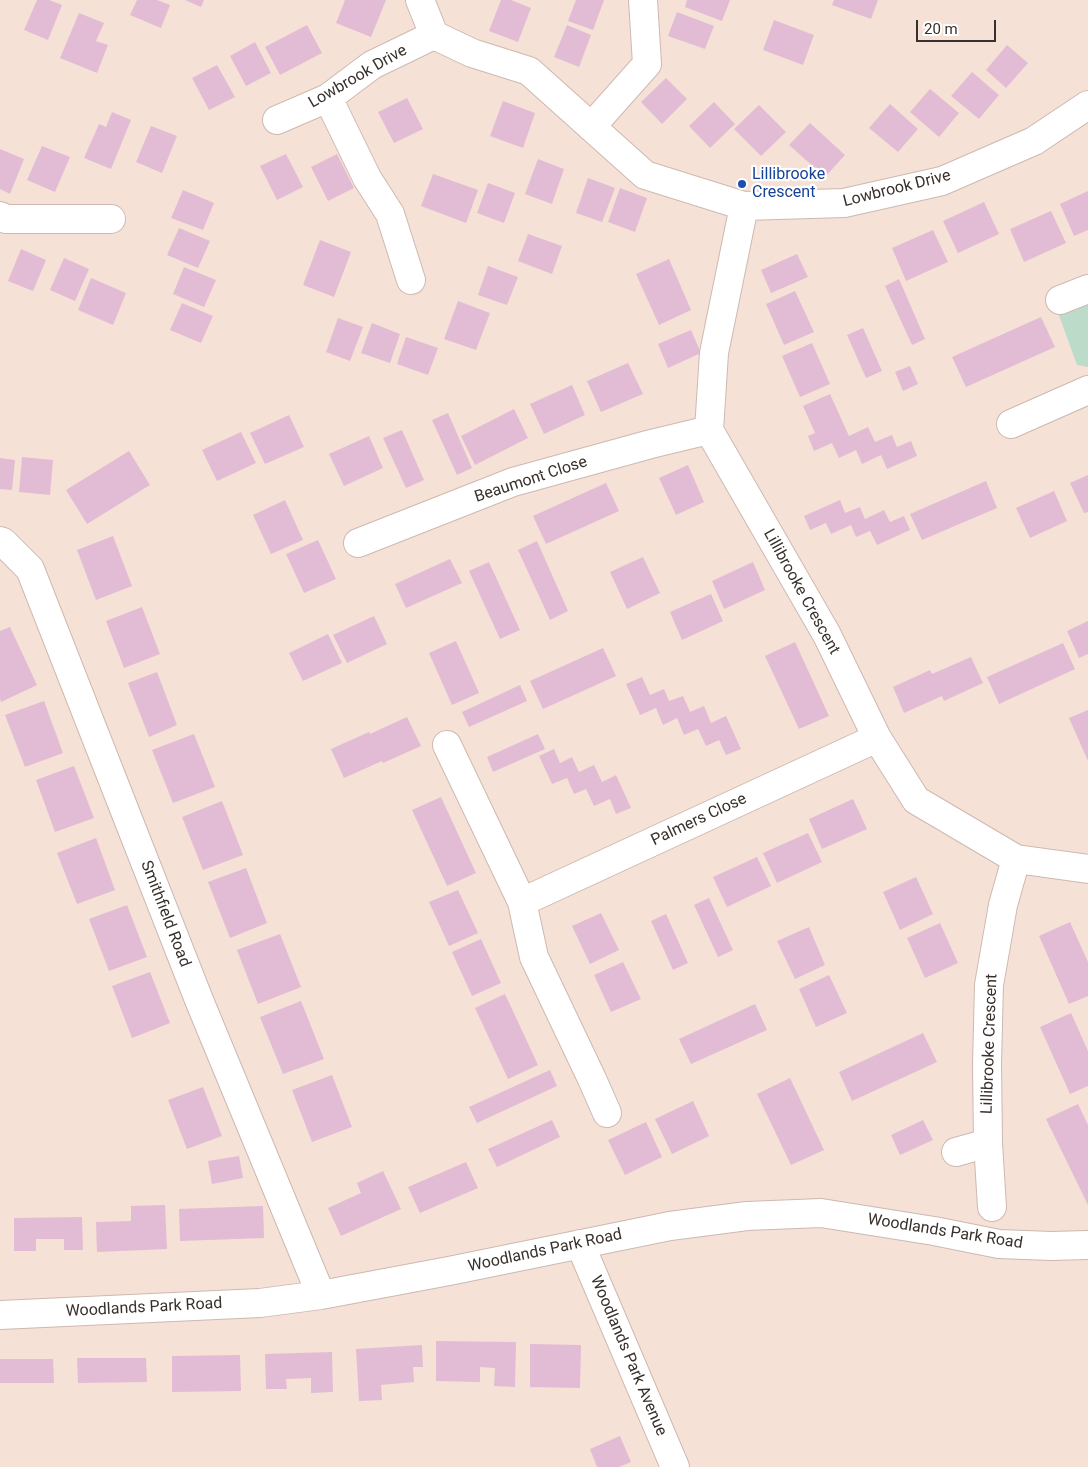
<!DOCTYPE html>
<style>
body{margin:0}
#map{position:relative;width:1088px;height:1467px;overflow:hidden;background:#f6e1d7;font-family:Roboto,sans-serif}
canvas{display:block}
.scale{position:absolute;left:916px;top:20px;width:80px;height:22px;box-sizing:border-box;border:2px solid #38302c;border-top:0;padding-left:6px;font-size:15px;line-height:18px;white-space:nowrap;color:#38302c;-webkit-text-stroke:4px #fff;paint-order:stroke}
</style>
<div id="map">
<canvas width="1088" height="1467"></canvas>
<div class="scale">20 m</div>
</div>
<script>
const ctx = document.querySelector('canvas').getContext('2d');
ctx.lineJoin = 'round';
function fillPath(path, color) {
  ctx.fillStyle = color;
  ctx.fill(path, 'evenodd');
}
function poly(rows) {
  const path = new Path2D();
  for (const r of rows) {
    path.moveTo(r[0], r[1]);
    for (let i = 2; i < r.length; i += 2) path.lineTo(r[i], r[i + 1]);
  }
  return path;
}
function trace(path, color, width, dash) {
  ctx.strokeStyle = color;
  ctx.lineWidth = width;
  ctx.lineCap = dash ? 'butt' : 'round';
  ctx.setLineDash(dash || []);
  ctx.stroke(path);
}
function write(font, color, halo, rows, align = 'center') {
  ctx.font = font + ' Roboto,sans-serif';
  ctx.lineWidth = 4.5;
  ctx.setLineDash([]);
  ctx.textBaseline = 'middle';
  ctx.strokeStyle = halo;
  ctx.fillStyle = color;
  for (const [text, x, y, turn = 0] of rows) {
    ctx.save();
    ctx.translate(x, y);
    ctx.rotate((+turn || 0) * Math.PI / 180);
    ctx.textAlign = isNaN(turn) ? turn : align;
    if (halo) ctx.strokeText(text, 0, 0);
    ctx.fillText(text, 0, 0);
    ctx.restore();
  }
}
fillPath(poly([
 [1088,297,1088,367,1077,365,1057,310]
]), '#bddbc9');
fillPath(poly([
 [37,0,49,0,62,5,48,40,24,30],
 [137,0,157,0,170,5,161,28,130,15],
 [185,0,204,0,201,7],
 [345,0,386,0,371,37,336,23],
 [501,0,511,0,531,8,518,42,489,31],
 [576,0,604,0,593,30,568,21],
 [687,0,730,0,722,21,685,7],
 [834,0,878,0,871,19,832,5],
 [677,12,714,26,705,49,668,36],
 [79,13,104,23,96,41,108,45,97,73,60,58],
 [774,20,814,35,803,65,763,50],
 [307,25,322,53,280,75,265,47],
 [567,25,591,35,579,67,554,57],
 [255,42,271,73,246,86,230,56],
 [1007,45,1028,63,1006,88,986,70],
 [217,65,235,97,209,110,192,78],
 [972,72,999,95,979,119,951,96],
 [666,78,687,99,662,124,641,102],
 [930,89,959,113,939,137,910,112],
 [407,98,423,129,394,143,378,112],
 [503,101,535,113,523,148,490,136],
 [714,102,735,124,710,148,689,126],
 [890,104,918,129,898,152,869,128],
 [759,105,786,132,761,156,734,129],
 [112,112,131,120,111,169,84,158,99,124,106,127],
 [810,123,845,155,825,177,789,145],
 [151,126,177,136,162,173,136,162],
 [42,146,70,157,55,192,27,180],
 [0,149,24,159,10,194,0,189],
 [286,154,303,187,277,200,260,166],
 [337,154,354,188,328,201,311,167],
 [538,159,564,169,552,204,525,194],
 [433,174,478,190,466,223,421,206],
 [588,178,615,188,602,222,576,213],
 [488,183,515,193,504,223,477,213],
 [620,188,647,198,635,232,608,222],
 [183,190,214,203,203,230,171,218],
 [1088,191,1088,230,1074,236,1060,204],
 [984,202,999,234,958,253,943,221],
 [1051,211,1066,243,1024,262,1010,229],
 [179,228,210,241,198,268,167,255],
 [933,230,948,262,906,281,892,248],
 [528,234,562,246,552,274,518,261],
 [320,240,351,252,334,297,303,285],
 [21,249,46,260,33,291,8,281],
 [797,254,808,277,771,293,761,270],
 [64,258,89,269,75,301,50,290],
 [669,259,691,310,659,325,636,274],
 [488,266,518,277,507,305,478,295],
 [184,267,216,280,204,307,173,294],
 [91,278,126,293,113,325,78,310],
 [899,279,925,339,912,345,885,286],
 [795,291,814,332,784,345,766,304],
 [458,301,490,313,476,350,444,339],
 [182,303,213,316,201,343,170,330],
 [1041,317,1055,347,966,387,952,357],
 [338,318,363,327,350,361,326,352],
 [372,323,400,334,390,363,361,353],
 [863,328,882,371,866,378,847,335],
 [691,330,701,353,668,368,658,344],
 [406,337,438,348,428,375,397,364],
 [812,343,830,384,800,397,782,356],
 [628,363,643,394,601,412,587,381],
 [910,366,918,384,903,391,895,372],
 [572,385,585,415,544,434,530,404],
 [830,394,849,436,868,427,875,442,892,435,897,447,911,441,917,456,887,469,881,455,862,464,856,450,839,458,832,443,814,451,808,436,815,433,803,406],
 [514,409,528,438,475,465,461,436],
 [448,413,472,468,457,475,432,420],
 [289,415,304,447,265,464,250,433],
 [402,430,424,480,406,488,383,438],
 [241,432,256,463,217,481,202,450],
 [369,436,383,468,344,486,329,454],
 [129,451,150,485,87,524,66,490],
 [22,457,53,460,50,495,19,492],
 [0,458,15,460,12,490,0,489],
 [688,465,704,502,676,515,659,478],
 [1088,475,1088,512,1084,513,1070,483],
 [986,481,997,508,922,540,910,514],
 [606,483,619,511,546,544,533,516],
 [1054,491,1067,521,1030,538,1016,508],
 [285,500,303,540,271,554,253,515],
 [840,500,845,513,860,507,865,519,884,510,890,522,904,516,910,530,877,545,870,531,856,537,851,525,831,534,826,523,810,530,804,516],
 [113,536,132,586,96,600,77,550],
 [318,540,336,579,304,593,286,554],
 [537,541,568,611,550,620,518,550],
 [643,557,660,593,627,609,610,572],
 [450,559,462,583,406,608,395,584],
 [489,562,520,630,500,639,469,571],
 [753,562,765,590,724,609,712,581],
 [711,594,723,621,682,640,670,612],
 [142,607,160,654,124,668,106,621],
 [374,616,387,644,347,663,333,635],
 [1088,621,1088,654,1079,658,1067,631],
 [10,627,37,685,1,702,0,699,0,631],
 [328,634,342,663,303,681,289,653],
 [456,641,479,693,452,705,429,653],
 [795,642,829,716,799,729,765,656],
 [1063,643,1075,669,999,704,987,677],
 [603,648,616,676,543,709,530,681],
 [971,657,983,683,944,701,942,696,904,713,893,687,930,670,932,674],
 [157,672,177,725,149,737,128,683],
 [642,677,650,695,664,689,669,701,683,696,690,712,704,706,711,723,726,716,741,749,726,755,719,740,706,746,698,729,684,735,677,718,663,725,656,708,640,715,626,684],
 [520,685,527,701,469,727,462,712],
 [44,701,63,753,25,767,5,715],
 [1088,710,1088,761,1069,718],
 [407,717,421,746,383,763,382,761,344,778,331,749,369,732,370,734],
 [194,734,215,787,173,803,152,750],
 [538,734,545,749,493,772,487,757],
 [554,749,560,763,572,757,579,772,594,765,602,782,616,775,631,808,616,814,610,799,594,806,586,789,574,794,567,778,552,784,539,756],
 [74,766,94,818,55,832,36,780],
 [441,797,476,873,447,886,412,810],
 [853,799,867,829,822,849,809,819],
 [222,801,243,855,203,870,182,817],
 [808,833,822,862,777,883,763,853],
 [96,838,115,890,77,904,57,853],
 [757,857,771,886,727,907,713,877],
 [246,868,267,923,230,938,208,882],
 [916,877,933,914,900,930,883,892],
 [458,890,478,933,449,946,429,902],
 [709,898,733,950,718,957,694,905],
 [127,905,147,957,109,971,89,919],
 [601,913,619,950,590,964,572,926],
 [666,914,688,963,673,970,651,921],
 [1070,922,1088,962,1088,996,1069,1004,1039,936],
 [940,923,958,963,925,978,907,938],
 [809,927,825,965,795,979,777,941],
 [280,934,301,987,258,1004,237,950],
 [481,939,501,983,472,996,452,952],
 [623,962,641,999,611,1012,594,975],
 [150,972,170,1023,132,1038,112,986],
 [829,975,847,1013,816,1027,799,989],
 [505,994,538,1065,508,1079,475,1008],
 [301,1001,324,1059,283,1074,260,1017],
 [755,1004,767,1030,691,1064,679,1039],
 [1071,1013,1088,1051,1088,1086,1070,1094,1040,1027],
 [923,1033,937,1062,852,1101,839,1072],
 [550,1070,557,1086,477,1123,469,1107],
 [332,1075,352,1127,312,1142,292,1090],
 [790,1078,824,1150,791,1165,757,1094],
 [203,1087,222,1136,187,1149,168,1100],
 [693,1101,709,1136,672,1154,655,1119],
 [1078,1104,1088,1125,1088,1205,1046,1119],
 [552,1120,560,1137,497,1167,488,1149],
 [923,1120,933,1140,900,1155,891,1135],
 [646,1122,662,1157,625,1175,608,1140],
 [239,1156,243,1178,212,1184,208,1161],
 [466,1162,478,1188,420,1213,408,1187],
 [383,1171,401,1209,341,1236,328,1208,361,1193,357,1183],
 [165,1205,167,1249,97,1252,96,1222,131,1221,131,1206],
 [263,1206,264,1238,180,1241,179,1209],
 [82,1217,83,1250,64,1250,64,1239,36,1239,36,1251,14,1251,14,1218],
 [436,1341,516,1342,515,1387,494,1386,495,1368,480,1367,480,1382,436,1381],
 [530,1344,581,1345,580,1388,530,1387],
 [422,1345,423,1367,413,1367,414,1382,381,1385,382,1400,359,1401,356,1349],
 [332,1352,333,1392,311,1393,311,1378,286,1379,287,1389,266,1389,265,1354],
 [240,1355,241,1391,172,1392,172,1356],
 [77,1358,146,1358,147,1382,78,1383],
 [0,1359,53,1359,54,1383,0,1383],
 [620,1436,631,1462,619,1467,597,1467,590,1449]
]), '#e2bcd4');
const minor = poly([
 [420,0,434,35],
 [434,35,472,53,529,71,645,175,744,206,844,203,942,181,1034,141,1088,105],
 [328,98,367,178,390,214,411,280],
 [277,120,328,98,372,65,434,35],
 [591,127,647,64,643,0],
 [744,206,714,353,709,430,827,635,877,738,916,800,1016,859,1088,869],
 [0,216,6,219,111,219],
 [1060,300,1088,289],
 [1011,424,1088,390],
 [0,541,3,542,30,569,199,1000,321,1295],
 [358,543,513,482,651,444,709,430],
 [447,745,522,902,534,957,592,1079,607,1113],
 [522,902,877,738],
 [956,1152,988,1143],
 [992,1207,988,1143,987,1064,989,985,1003,905,1016,859],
 [580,1244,675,1467],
 [0,1315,260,1303,321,1295,449,1271,670,1226,747,1216,821,1213,934,1231,999,1244,1051,1246,1088,1245]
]);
trace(minor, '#cdb9b0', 30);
trace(minor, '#fff', 28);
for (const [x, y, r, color] of [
 [742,184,5,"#1a4fb4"]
]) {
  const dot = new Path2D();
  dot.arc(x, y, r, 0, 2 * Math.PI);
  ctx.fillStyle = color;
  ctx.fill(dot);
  trace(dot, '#fff', 2);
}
write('16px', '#38302c', '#fff', [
 ["Lowbrook Drive",358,77,-30],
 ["Lowbrook Drive",897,189,-14],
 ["Beaumont Close",531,480,-18],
 ["Lillibrooke Crescent",801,592,61],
 ["Palmers Close",699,820,-25],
 ["Smithfield Road",165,914,69],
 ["Lillibrooke Crescent",990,1044,-88],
 ["Woodlands Park Road",945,1232,9],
 ["Woodlands Park Road",545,1251,-12],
 ["Woodlands Park Road",144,1308,-3],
 ["Woodlands Park Avenue",628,1356,67]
]);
write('16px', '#164399', '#fff', [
 ["Lillibrooke",752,175],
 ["Crescent",752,193]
], 'left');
</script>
